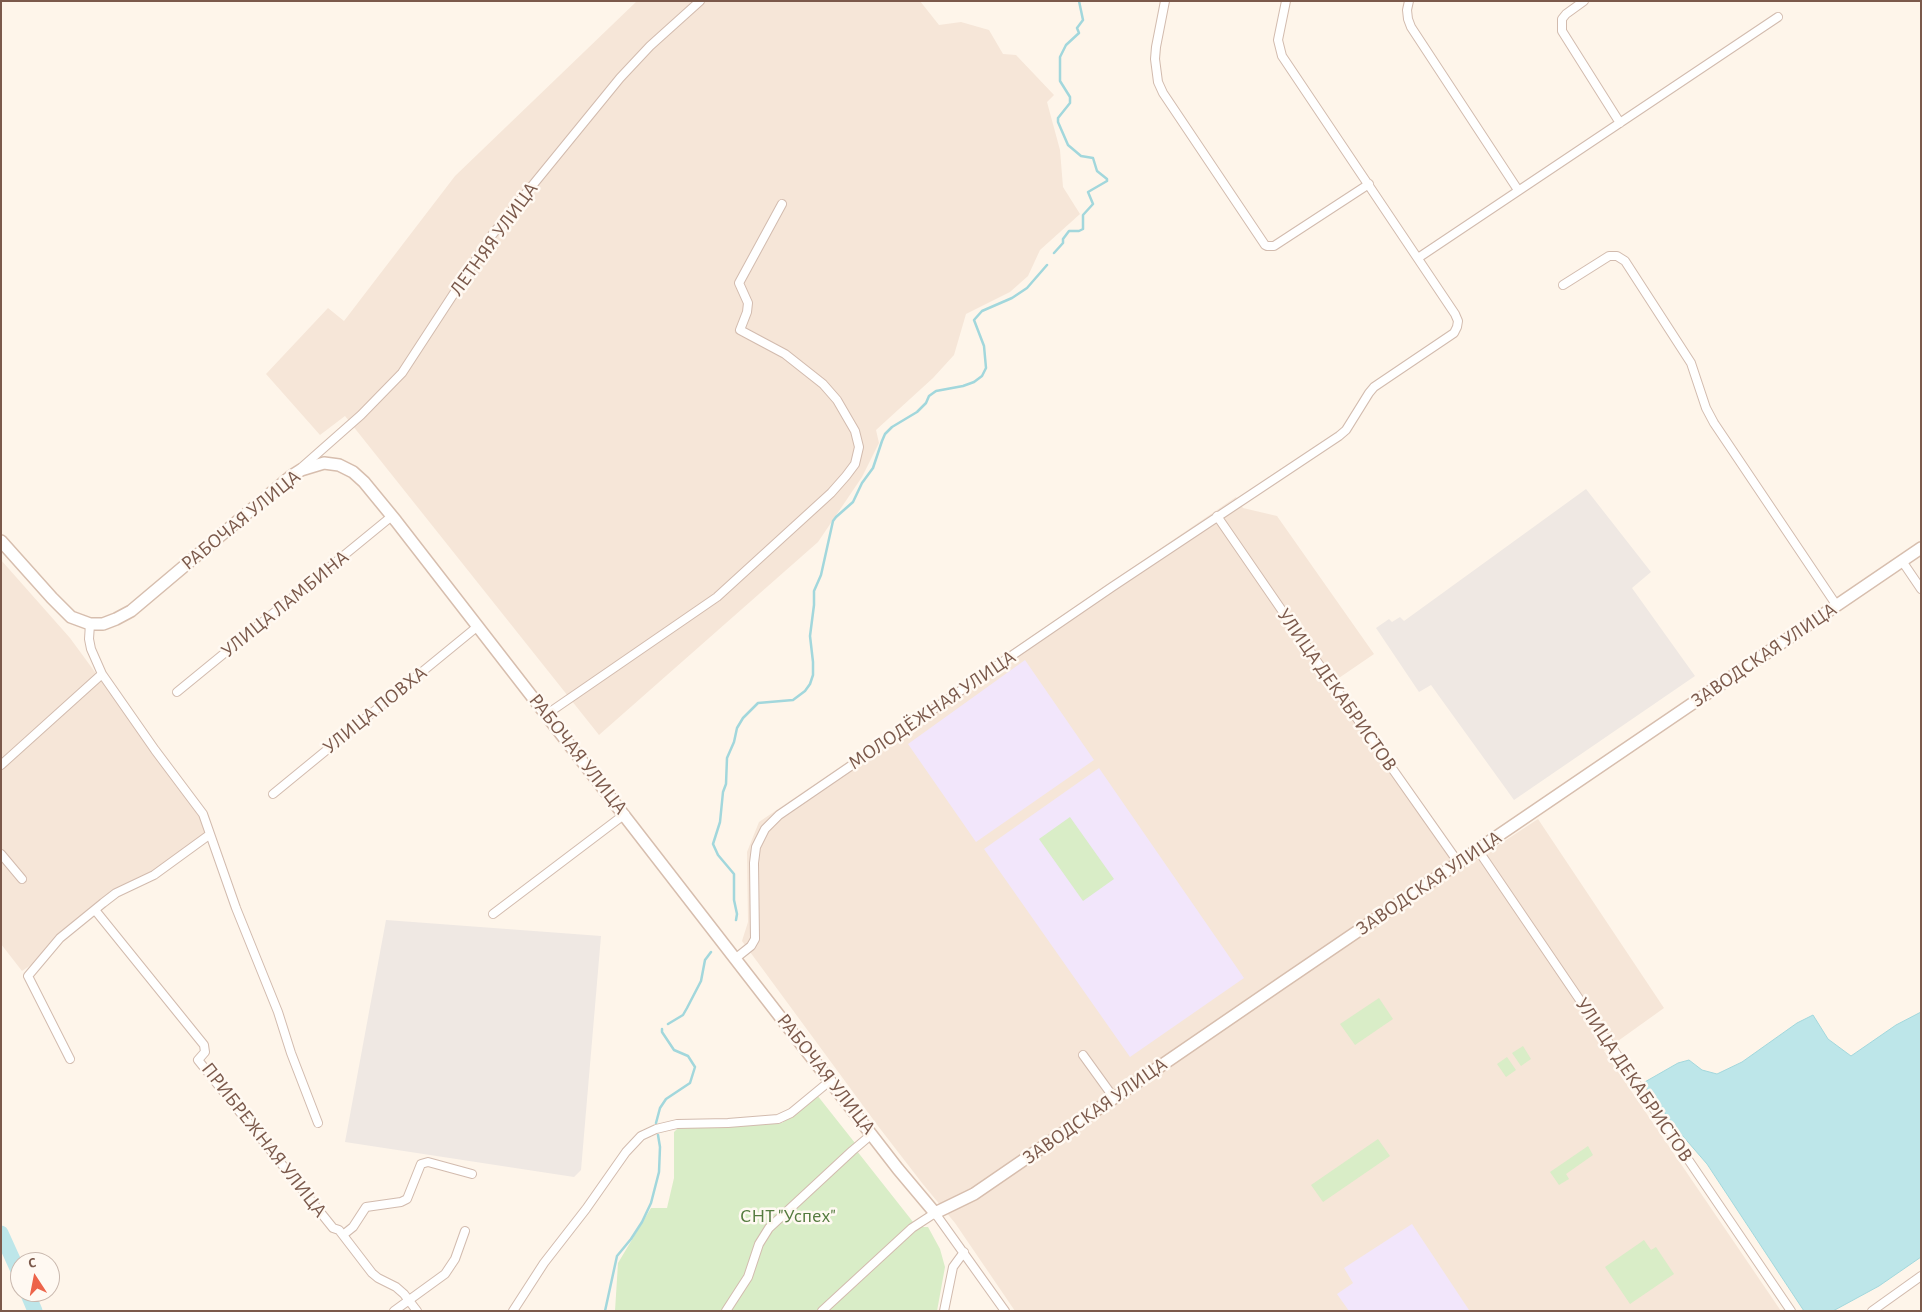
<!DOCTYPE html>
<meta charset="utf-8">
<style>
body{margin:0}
#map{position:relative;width:1922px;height:1312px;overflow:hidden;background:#fef5ea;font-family:"Alegreya Sans",sans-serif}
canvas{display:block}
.frame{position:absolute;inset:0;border:2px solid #7b594b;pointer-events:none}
.north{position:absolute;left:10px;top:1252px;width:50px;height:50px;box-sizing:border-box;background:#fff9f2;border:1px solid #cab9af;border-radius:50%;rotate:349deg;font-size:14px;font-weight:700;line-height:20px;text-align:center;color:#7b594b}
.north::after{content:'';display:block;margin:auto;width:18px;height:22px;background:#ed644a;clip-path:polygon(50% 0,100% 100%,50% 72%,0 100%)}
</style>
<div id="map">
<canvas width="1922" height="1312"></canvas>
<div class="frame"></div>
<div class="north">С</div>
</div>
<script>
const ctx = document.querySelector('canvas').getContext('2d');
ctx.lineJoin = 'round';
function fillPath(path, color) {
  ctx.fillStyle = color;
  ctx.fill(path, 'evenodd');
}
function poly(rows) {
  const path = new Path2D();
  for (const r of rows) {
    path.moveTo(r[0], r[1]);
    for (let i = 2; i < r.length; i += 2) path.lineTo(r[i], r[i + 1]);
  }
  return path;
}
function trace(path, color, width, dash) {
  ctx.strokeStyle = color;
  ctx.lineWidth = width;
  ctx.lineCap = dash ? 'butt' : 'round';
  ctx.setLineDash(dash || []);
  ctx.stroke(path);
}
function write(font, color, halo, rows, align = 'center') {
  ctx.font = font + ' "Alegreya Sans",sans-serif';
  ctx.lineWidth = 5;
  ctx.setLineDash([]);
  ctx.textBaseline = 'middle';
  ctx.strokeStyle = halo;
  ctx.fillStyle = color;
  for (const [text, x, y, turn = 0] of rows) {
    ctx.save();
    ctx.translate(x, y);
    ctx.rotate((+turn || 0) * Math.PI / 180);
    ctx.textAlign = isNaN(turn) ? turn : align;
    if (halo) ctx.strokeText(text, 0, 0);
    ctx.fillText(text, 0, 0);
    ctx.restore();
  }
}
fillPath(poly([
 [637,1,920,1,939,25,961,22,989,30,1003,54,1016,55,1054,95,1047,102,1060,150,1063,187,1080,214,1040,250,1028,276,1010,292,966,314,954,355,933,378,876,430,879,443,862,477,818,542,599,735,345,416,320,435,266,374,328,308,344,321,455,176],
 [1236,497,1243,508,1277,516,1374,654,1336,680,1465,867,1538,819,1664,1008,1604,1051,1781,1311,1015,1311,955,1223,922,1183,878,1126,742,941,748,922,747,852,759,822],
 [1,560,70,638,204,821,205,834,59,936,34,963,22,971,1,944]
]), '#f6e6d8');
fillPath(poly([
 [1586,489,1651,572,1632,588,1695,676,1514,800,1431,685,1419,692,1376,628,1389,619,1392,622,1400,617,1404,621],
 [386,920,601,936,581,1170,574,1177,345,1142]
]), '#efe8e3');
fillPath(poly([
 [1025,660,1094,760,976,842,908,744],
 [1099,768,1244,978,1130,1057,984,849],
 [1412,1224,1469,1310,1349,1311,1337,1294,1353,1283,1344,1268]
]), '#f2e6fb');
fillPath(poly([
 [1070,817,1114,879,1083,901,1039,839],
 [1379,998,1393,1019,1355,1045,1340,1024],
 [1523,1046,1531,1059,1521,1066,1512,1053],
 [1507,1057,1516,1070,1506,1077,1497,1064],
 [817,1095,855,1143,853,1146,917,1227,928,1227,940,1249,945,1267,937,1311,615,1311,618,1263,651,1208,667,1208,674,1178,674,1132,680,1126,728,1126,782,1123],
 [1378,1139,1390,1156,1323,1202,1311,1185],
 [1588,1146,1593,1155,1566,1174,1569,1179,1559,1185,1550,1172],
 [1644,1240,1651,1250,1656,1247,1674,1274,1630,1304,1605,1267]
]), '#d9edc7');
const water = poly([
 [1921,1012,1921,1257,1879,1286,1833,1311,1804,1311,1707,1164,1675,1127,1643,1083,1678,1063,1689,1060,1702,1070,1717,1074,1742,1062,1797,1023,1813,1015,1828,1039,1851,1056,1896,1025,1921,1012]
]);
fillPath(water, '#bde6e9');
trace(water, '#a2d7dc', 1);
trace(poly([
 [1054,253,1063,243,1063,239,1069,231,1079,231,1083,229,1083,215,1093,204,1088,192,1107,181,1107,179,1097,171,1093,158,1081,156,1068,145,1058,122,1058,118,1070,103,1070,97,1060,81,1060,57,1066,45,1079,33,1077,28,1083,20,1079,1],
 [736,920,737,914,734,900,734,874,718,855,713,844,720,822,723,792,726,784,727,758,734,742,737,728,743,718,758,703,793,700,805,691,810,684,813,675,813,662,810,636,814,605,814,591,821,575,833,521,836,517,853,502,862,483,873,468,882,441,885,434,892,427,917,412,926,403,929,396,936,391,963,386,974,382,982,376,986,368,984,346,974,320,982,311,1012,298,1027,288,1047,265],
 [668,1024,683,1015,687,1008,701,981,705,960,711,952],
 [656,1123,660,1108,666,1099,690,1083,695,1067,688,1056,674,1050,662,1032,662,1029],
 [605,1311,617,1256,631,1239,642,1222,651,1203,659,1172,660,1147,658,1135]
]), '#a2d7dc', 2.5);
trace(poly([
 [1,1233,20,1275],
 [27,1292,35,1311]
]), '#bde6e9', 15);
const street = poly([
 [1165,1,1156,47,1155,59,1158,82,1163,93,1265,245,1267,246,1274,246,1369,184],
 [1409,1,1407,10,1408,19,1411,27,1518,190],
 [1584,1,1566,14,1562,19,1562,31,1620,123],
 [1418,258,1778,17],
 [1563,285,1609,256,1617,256,1625,261,1691,363,1706,408,1714,423,1837,606],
 [301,468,361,415,402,373,492,235,620,78,650,46,700,1],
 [1217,516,1325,673,1458,862],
 [1902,561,1921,589],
 [90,624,89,639,91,649,102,674,155,750,203,814,236,908,278,1012,291,1053,318,1123],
 [177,692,392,516],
 [547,714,717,597,831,493,846,476,855,464,859,447,855,431,837,400,823,384,785,354,740,330,747,312,748,303,739,283,782,204],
 [1,765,102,674],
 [273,794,478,626],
 [1478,850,1791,1311],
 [1,854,22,879],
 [95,910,204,1045,205,1052,198,1060,333,1228,339,1230,372,1273,378,1278,396,1287,404,1294,417,1311],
 [493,914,625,814],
 [736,958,751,946,755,939,754,863,756,847,765,829,779,815,1112,587,1339,436,1346,430,1369,393,1374,387,1454,333,1457,327,1458,321,1455,314,1282,56,1278,40,1286,1],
 [1083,1055,1114,1098],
 [70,1059,28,976,60,938,103,903,116,893,154,875,209,835],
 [343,1235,353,1227,366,1207,401,1202,407,1199,421,1164,428,1162,472,1174],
 [394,1311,445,1274,455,1259,465,1231],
 [513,1311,544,1263,586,1209,626,1152,641,1136,656,1129,677,1124,728,1123,778,1119,791,1113,831,1080],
 [726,1311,748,1277,759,1244,769,1228,852,1151,872,1134],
 [822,1311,912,1228,935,1213,1005,1311],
 [944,1311,953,1267,964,1252],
 [1872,1311,1921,1276]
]);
const secondary = poly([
 [1,541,52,598,71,617,90,624,103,624,116,619,131,611,290,477,301,470,324,463,339,465,353,472,364,482,396,521,898,1169,935,1213,974,1194,1283,982,1921,548]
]);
trace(street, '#d2bbae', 10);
trace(secondary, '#d7beae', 14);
trace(street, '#fff', 8);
trace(secondary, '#fff', 11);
write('20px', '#7b594b', '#fff9f2', [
 ["ЛЕТНЯЯ УЛИЦА",494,239,-54],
 ["РАБОЧАЯ УЛИЦА",241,520,-39],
 ["УЛИЦА ЛАМБИНА",285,604,-39],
 ["ЗАВОДСКАЯ УЛИЦА",1764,655,-34],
 ["УЛИЦА ДЕКАБРИСТОВ",1337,690,55],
 ["УЛИЦА ПОВХА",375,710,-39],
 ["МОЛОДЁЖНАЯ УЛИЦА",932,710,-34],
 ["РАБОЧАЯ УЛИЦА",578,754,52],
 ["ЗАВОДСКАЯ УЛИЦА",1429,883,-34],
 ["РАБОЧАЯ УЛИЦА",826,1074,52],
 ["УЛИЦА ДЕКАБРИСТОВ",1634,1080,56],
 ["ЗАВОДСКАЯ УЛИЦА",1095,1111,-35],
 ["ПРИБРЕЖНАЯ УЛИЦА",264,1140,52]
]);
write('20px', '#557b3f', '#fff9f2', [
 ["СНТ \"Успех\"",788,1216]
]);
</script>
